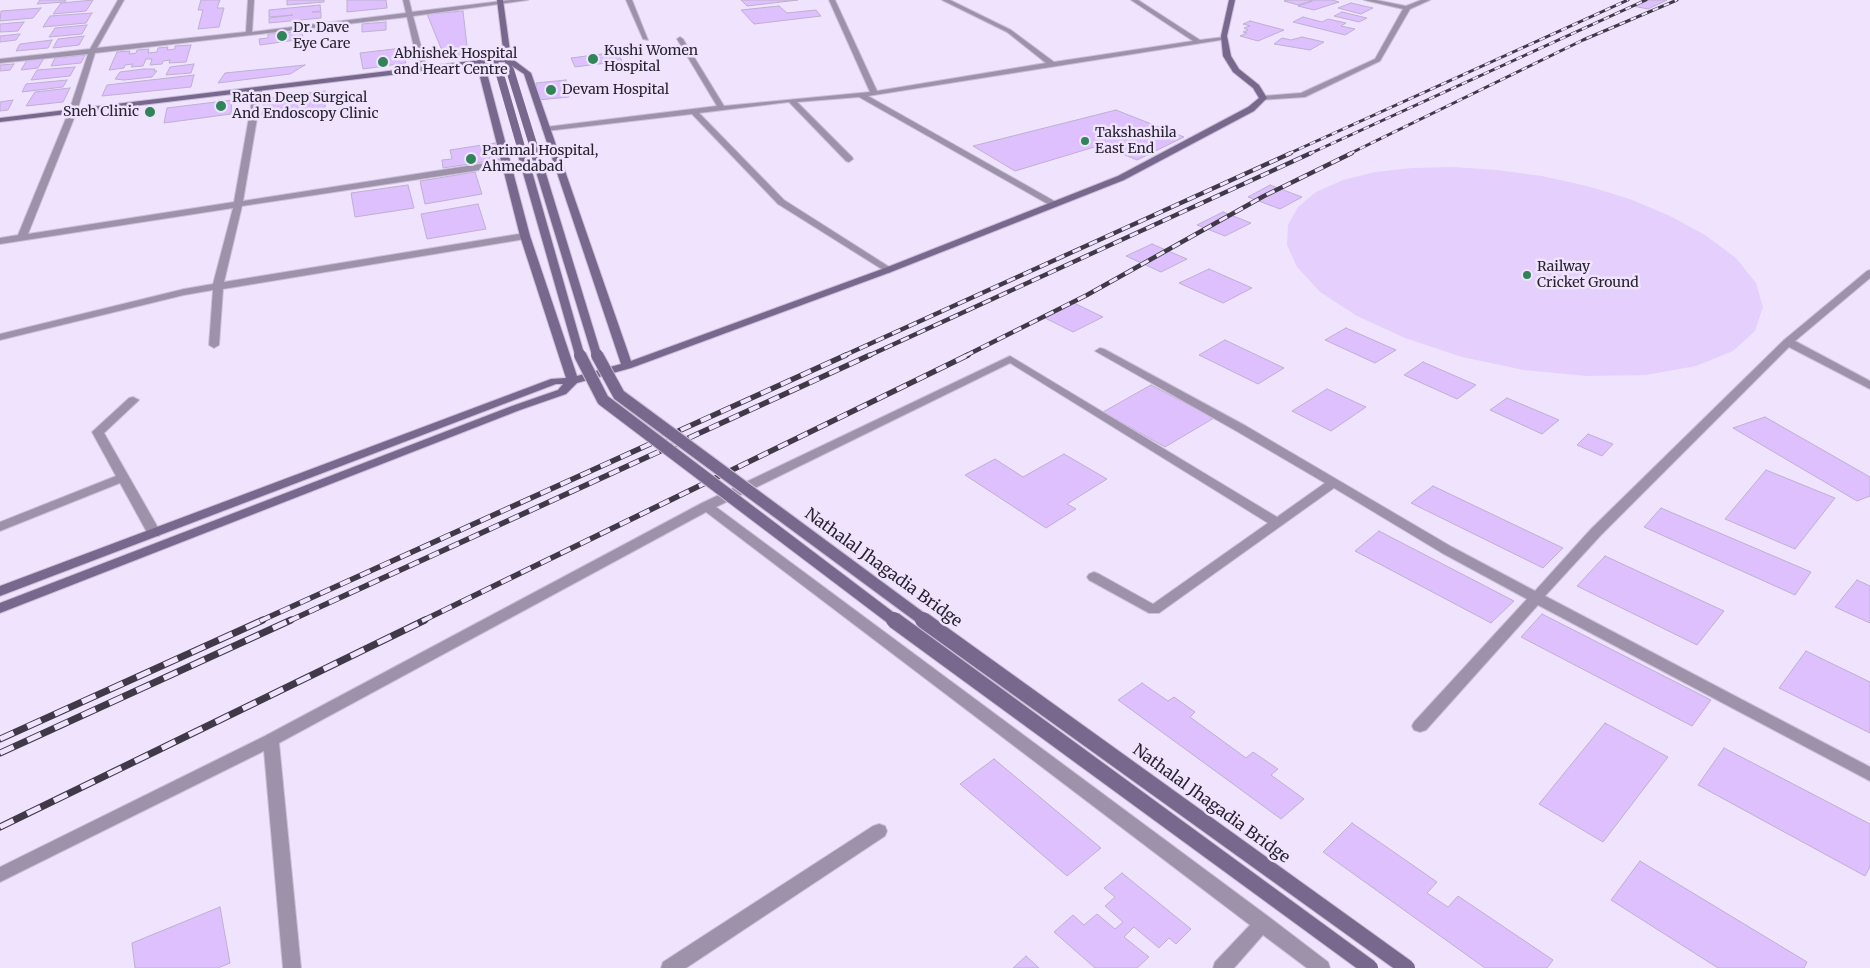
<!DOCTYPE html>
<style>
body{margin:0}
canvas{display:block;background:#efe3fe}
</style>
<canvas width="1870" height="968"></canvas>
<script>
const ctx = document.querySelector('canvas').getContext('2d');
ctx.lineJoin = 'round';
function fillPath(path, color) {
  ctx.fillStyle = color;
  ctx.fill(path, 'evenodd');
}
function poly(rows) {
  const path = new Path2D();
  for (const r of rows) {
    path.moveTo(r[0], r[1]);
    for (let i = 2; i < r.length; i += 2) path.lineTo(r[i], r[i + 1]);
  }
  return path;
}
function trace(path, color, width, dash) {
  ctx.strokeStyle = color;
  ctx.lineWidth = width;
  ctx.lineCap = dash ? 'butt' : 'round';
  ctx.setLineDash(dash || []);
  ctx.stroke(path);
}
function write(font, color, halo, rows, align = 'center') {
  ctx.font = font + ' Merriweather,serif';
  ctx.lineWidth = 5;
  ctx.setLineDash([]);
  ctx.textBaseline = 'middle';
  ctx.strokeStyle = halo;
  ctx.fillStyle = color;
  for (const [text, x, y, turn = 0] of rows) {
    ctx.save();
    ctx.translate(x, y);
    ctx.rotate((+turn || 0) * Math.PI / 180);
    ctx.textAlign = isNaN(turn) ? turn : align;
    if (halo) ctx.strokeText(text, 0, 0);
    ctx.fillText(text, 0, 0);
    ctx.restore();
  }
}
fillPath(poly([
 [1453,167,1497,170,1542,176,1587,186,1630,199,1670,216,1705,235,1736,258,1756,283,1763,307,1755,331,1733,351,1696,366,1646,375,1587,376,1524,370,1462,357,1405,338,1357,316,1320,292,1297,267,1287,245,1288,225,1298,207,1316,192,1343,180,1375,172,1412,168]
]), '#e5d0fd');
const building = poly([
 [40,0,66,0,65,2,37,4,40,0],
 [93,0,86,11,53,14,61,3,93,0],
 [201,0,220,0,217,8,224,8,219,27,198,29,203,10,198,10,201,0],
 [287,0,324,0,324,2,287,5,287,0],
 [347,0,386,0,387,8,347,12,347,0],
 [741,0,798,0,747,6,741,0],
 [1287,0,1309,0,1312,1,1298,5,1284,1,1287,0],
 [1315,0,1332,0,1339,2,1314,10,1298,6,1315,0],
 [1645,0,1667,0,1648,9,1633,6,1645,0],
 [1351,3,1373,8,1361,14,1338,8,1351,3],
 [320,5,321,11,312,12,321,12,321,18,269,23,269,18,293,15,269,17,269,10,320,5],
 [779,6,787,13,816,10,821,16,754,24,741,10,779,6],
 [41,8,33,18,0,21,1,11,41,8],
 [463,11,468,55,445,58,427,14,463,11],
 [1342,12,1367,18,1359,22,1334,16,1342,12],
 [92,13,86,23,43,27,50,16,92,13],
 [1303,17,1322,22,1328,19,1346,23,1341,26,1355,29,1345,35,1293,22,1303,17],
 [1250,21,1284,30,1258,41,1240,36,1247,33,1243,32,1248,30,1244,28,1250,26,1243,24,1250,21],
 [24,22,18,31,0,32,0,24,24,22],
 [386,22,386,30,362,32,362,24,386,22],
 [87,25,82,34,49,37,55,28,87,25],
 [302,31,303,39,260,45,259,39,268,38,268,34,302,31],
 [20,34,16,40,0,42,0,36,20,34],
 [84,36,79,45,53,48,58,39,84,36],
 [1302,37,1324,42,1310,50,1274,44,1282,38,1291,40,1302,37],
 [52,40,48,48,16,51,20,44,52,40],
 [191,45,186,62,169,63,170,60,163,61,162,64,150,65,152,59,146,59,143,66,131,67,133,64,125,65,124,68,109,70,117,52,130,51,129,54,136,53,137,50,149,49,148,53,157,52,158,48,168,47,167,50,175,49,175,46,191,45],
 [402,48,406,63,363,69,360,53,402,48],
 [617,52,622,61,575,67,571,58,617,52],
 [85,55,81,63,51,66,55,58,85,55],
 [44,58,38,68,21,70,27,60,44,58],
 [14,64,10,70,0,71,0,65,14,64],
 [194,64,191,73,166,75,170,67,194,64],
 [305,65,290,74,218,83,225,73,305,65],
 [75,67,70,76,31,80,37,70,75,67],
 [144,69,155,69,154,71,157,71,152,77,124,80,115,79,120,72,144,69],
 [194,75,191,87,102,96,107,85,194,75],
 [67,80,63,87,22,92,26,84,67,80],
 [566,80,569,97,538,100,536,83,566,80],
 [70,88,63,102,26,106,35,92,70,88],
 [325,91,325,108,262,115,264,99,325,91],
 [13,100,8,110,0,111,0,102,13,100],
 [232,100,231,114,164,123,167,108,232,100],
 [1116,110,1184,137,1137,160,1101,145,1015,171,973,146,1116,110],
 [495,143,503,159,443,168,442,160,452,159,450,150,495,143],
 [475,172,482,194,425,204,420,181,475,172],
 [408,185,414,208,355,217,351,193,408,185],
 [1270,185,1302,197,1280,209,1248,197,1270,185],
 [478,204,486,229,427,239,421,214,478,204],
 [1223,212,1251,223,1225,236,1197,225,1223,212],
 [1152,244,1187,259,1161,272,1126,256,1152,244],
 [1209,269,1252,288,1223,303,1179,283,1209,269],
 [1072,302,1103,317,1073,332,1041,316,1072,302],
 [1346,328,1396,350,1375,363,1325,340,1346,328],
 [1225,340,1284,368,1258,384,1199,355,1225,340],
 [1423,362,1476,385,1457,399,1404,375,1423,362],
 [1151,385,1214,418,1165,447,1103,412,1151,385],
 [1327,389,1366,407,1331,431,1292,411,1327,389],
 [1507,398,1559,420,1542,434,1490,410,1507,398],
 [1765,417,1870,477,1870,496,1857,501,1733,428,1765,417],
 [1588,434,1613,444,1602,456,1577,445,1588,434],
 [1064,454,1107,479,1067,504,1076,509,1046,528,965,475,995,459,1023,477,1064,454],
 [1766,470,1835,498,1795,549,1725,519,1766,470],
 [1433,486,1563,548,1543,568,1411,503,1433,486],
 [1661,508,1811,572,1795,595,1644,527,1661,508],
 [1379,531,1514,601,1491,623,1355,551,1379,531],
 [1605,556,1724,611,1697,645,1577,586,1605,556],
 [1857,580,1870,586,1870,623,1835,607,1857,580],
 [1542,614,1711,700,1692,726,1521,637,1542,614],
 [1806,651,1870,682,1870,733,1779,688,1806,651],
 [1142,683,1168,701,1174,697,1195,712,1190,717,1246,758,1253,752,1278,769,1271,775,1304,799,1281,819,1118,700,1142,683],
 [1605,723,1668,757,1603,842,1539,804,1605,723],
 [1724,748,1870,824,1870,867,1865,876,1698,785,1724,748],
 [994,759,1101,848,1067,876,960,784,994,759],
 [1352,823,1437,882,1427,893,1448,907,1458,896,1553,960,1547,968,1485,968,1323,852,1352,823],
 [1640,861,1807,962,1804,968,1718,968,1611,900,1640,861],
 [1122,873,1191,929,1176,944,1169,938,1159,948,1134,927,1124,937,1149,957,1137,968,1095,968,1054,932,1073,915,1084,925,1097,914,1115,929,1123,922,1105,906,1115,897,1104,888,1122,873],
 [220,907,230,963,218,968,135,968,132,943,220,907],
 [1026,956,1039,968,1013,968,1026,956]
]);
fillPath(building, '#ddc0fd');
trace(building, '#bfb0d0', 1);
const lane = poly([
 [879,824,885,826,887,831,885,836,686,968,661,968,663,962,873,826,879,824]
]);
const street = poly([
 [118,0,124,0,97,48,246,32,248,0,254,0,252,32,406,13,403,0,409,0,412,12,510,0,528,0,413,16,427,69,423,71,419,69,407,17,95,53,77,111,28,234,234,202,254,89,258,87,262,89,243,201,506,160,510,163,506,166,242,206,224,282,525,233,530,236,525,239,223,289,219,345,214,348,209,345,213,290,184,295,0,340,0,334,184,289,213,284,233,208,0,244,0,238,18,235,69,111,88,54,0,63,0,59,90,49,118,0],
 [626,0,632,0,648,40,643,39,626,0],
 [829,0,835,0,877,91,1046,63,1007,32,942,0,950,0,1011,30,1054,62,1193,41,1131,0,1138,0,1200,40,1224,37,1227,39,868,96,1056,202,1057,204,1053,207,859,97,797,102,852,157,853,159,849,162,846,161,789,102,699,113,784,200,891,268,891,272,888,273,778,204,692,114,546,131,542,129,546,127,717,106,677,39,680,37,683,39,724,106,870,92,829,0],
 [1364,0,1376,0,1406,6,1421,0,1430,0,1410,9,1380,61,1305,97,1260,100,1259,98,1263,96,1301,93,1375,59,1403,9,1364,0],
 [1870,270,1870,278,1795,341,1870,381,1870,389,1789,347,1601,535,1545,596,1870,767,1870,781,1538,605,1426,730,1420,732,1414,730,1412,726,1414,722,1527,599,1442,553,1334,488,1159,613,1149,613,1089,580,1087,577,1089,574,1094,572,1099,574,1153,604,1268,523,1010,363,716,507,1269,917,1328,962,1330,968,1307,968,1263,935,1234,968,1213,968,1215,962,1250,925,706,512,279,743,301,968,283,968,264,751,0,882,0,867,265,736,702,503,1010,356,1277,517,1325,483,1238,432,1095,351,1100,348,1104,349,1246,426,1452,547,1535,591,1591,529,1784,340,1867,271,1870,270],
 [133,397,139,400,137,402,104,433,161,533,159,536,149,536,120,483,0,531,0,522,116,476,92,432,129,398,133,397]
]);
const secondary = poly([
 [497,0,503,0,511,58,531,73,631,361,885,268,1118,176,1248,107,1259,98,1253,88,1233,72,1223,56,1221,36,1229,0,1235,0,1227,36,1231,56,1239,69,1259,85,1267,98,1254,111,1124,180,891,272,631,368,577,383,566,394,520,410,0,613,0,603,512,406,558,390,563,384,556,384,0,596,0,586,551,379,566,378,520,236,480,77,491,63,0,122,0,118,504,57,497,0],
 [499,62,505,62,506,69,512,69,512,66,524,74,621,364,577,376,530,236,488,77,499,62]
]);
trace(lane, '#cbc0d9', 2);
trace(street, '#cbc0d9', 2);
trace(secondary, '#cbc0d9', 2);
fillPath(lane, '#9e92ab');
fillPath(street, '#9e92ab');
fillPath(secondary, '#79688d');
const railFar3 = poly([
 [1288,154,1628,0],
 [1309,154,1646,0],
 [1349,154,1583,40,1677,0]
]);
const railFar2 = poly([
 [843,356,1291,153],
 [868,356,1311,153],
 [965,356,1087,295,1264,196,1352,153]
]);
const railFar1 = poly([
 [260,621,846,355],
 [289,621,870,355],
 [422,621,968,355]
]);
const rail = poly([
 [0,739,263,620],
 [0,753,291,620],
 [0,827,425,620]
]);
trace(railFar3, '#403a48', 3);
trace(railFar2, '#403a48', 4.5);
trace(railFar1, '#403a48', 5.5);
trace(rail, '#403a48', 7);
trace(railFar3, '#efe3fe', 2, [6]);
trace(railFar2, '#efe3fe', 3, [9]);
trace(railFar1, '#efe3fe', 4, [11]);
trace(rail, '#efe3fe', 5, [15]);
const secondaryBridgeFar3 = poly([
 [510,70,536,154],
 [499,71,523,154]
]);
const secondaryBridgeFar2 = poly([
 [522,153,580,356],
 [535,153,597,356]
]);
const secondaryBridgeFar1 = poly([
 [580,355,603,400,895,621],
 [597,355,619,395,925,621]
]);
const secondaryBridge = poly([
 [894,620,1370,968],
 [923,620,1407,968]
]);
trace(secondaryBridgeFar3, '#cbc0d9', 8, []);
trace(secondaryBridgeFar2, '#cbc0d9', 11, []);
trace(secondaryBridgeFar1, '#cbc0d9', 14, []);
trace(secondaryBridge, '#cbc0d9', 18, []);
trace(secondaryBridgeFar3, '#79688d', 8);
trace(secondaryBridgeFar2, '#79688d', 9);
trace(secondaryBridgeFar1, '#79688d', 12);
trace(secondaryBridge, '#79688d', 16);
for (const [x, y, r, color] of [
 [282,36,6,"#308457"],
 [593,59,6,"#308457"],
 [383,62,6,"#308457"],
 [551,90,6,"#308457"],
 [221,106,6,"#308457"],
 [150,112,6,"#308457"],
 [1085,141,5,"#308457"],
 [471,159,6,"#308457"],
 [1527,275,5,"#308457"]
]) {
  const dot = new Path2D();
  dot.arc(x, y, r, 0, 2 * Math.PI);
  ctx.fillStyle = color;
  ctx.fill(dot);
  trace(dot, '#efe3fe', 2);
}
write('14px', '#28232f', '#efe3fe', [
 ["Dr. Dave",293,28],
 ["Eye Care",293,44],
 ["Kushi Women",604,51],
 ["Hospital",604,67],
 ["Abhishek Hospital",394,54],
 ["and Heart Centre",394,70],
 ["Devam Hospital",562,90],
 ["Ratan Deep Surgical",232,98],
 ["And Endoscopy Clinic",232,114],
 ["Sneh Clinic",139,112,"right"],
 ["Takshashila",1095,133],
 ["East End",1095,149],
 ["Parimal Hospital,",482,151],
 ["Ahmedabad",482,167],
 ["Railway",1537,267],
 ["Cricket Ground",1537,283]
], 'left');
write('16px', '#28232f', '#efe3fe', [
 ["Nathalal Jhagadia Bridge",883,568,36],
 ["Nathalal Jhagadia Bridge",1211,804,36]
]);
</script>
